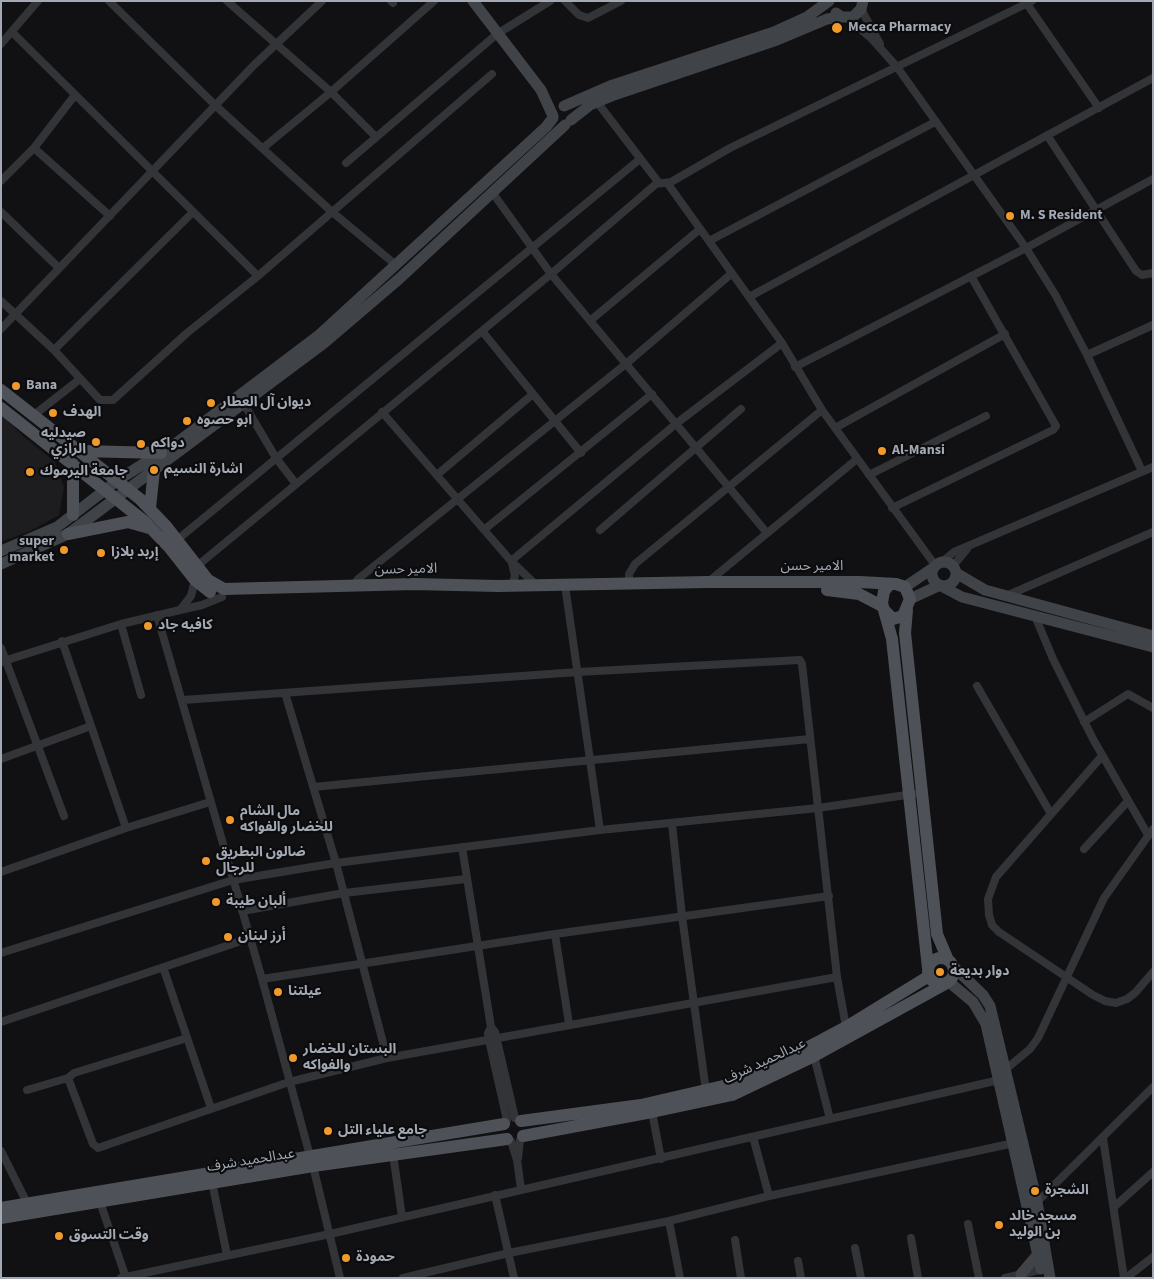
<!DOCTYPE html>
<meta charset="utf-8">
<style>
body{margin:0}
#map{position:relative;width:1154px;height:1279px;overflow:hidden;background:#111113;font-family:"Source Sans 3",sans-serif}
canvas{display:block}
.frame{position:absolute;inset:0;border:2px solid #a2a9b3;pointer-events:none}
</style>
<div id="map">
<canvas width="1154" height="1279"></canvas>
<div class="frame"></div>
</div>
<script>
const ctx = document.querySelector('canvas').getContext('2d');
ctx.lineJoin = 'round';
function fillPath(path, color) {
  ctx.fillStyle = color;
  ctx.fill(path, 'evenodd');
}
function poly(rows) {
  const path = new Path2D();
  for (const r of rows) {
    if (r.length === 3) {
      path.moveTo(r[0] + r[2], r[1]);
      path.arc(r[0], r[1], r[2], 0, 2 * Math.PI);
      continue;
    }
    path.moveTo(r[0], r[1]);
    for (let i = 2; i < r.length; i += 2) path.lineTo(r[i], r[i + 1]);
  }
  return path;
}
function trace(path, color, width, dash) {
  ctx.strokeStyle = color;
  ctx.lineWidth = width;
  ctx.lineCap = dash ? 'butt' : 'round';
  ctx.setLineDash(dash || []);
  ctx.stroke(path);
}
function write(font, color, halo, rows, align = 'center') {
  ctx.font = font + ' "Source Sans 3","Noto Sans Arabic",sans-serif';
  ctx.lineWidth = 4.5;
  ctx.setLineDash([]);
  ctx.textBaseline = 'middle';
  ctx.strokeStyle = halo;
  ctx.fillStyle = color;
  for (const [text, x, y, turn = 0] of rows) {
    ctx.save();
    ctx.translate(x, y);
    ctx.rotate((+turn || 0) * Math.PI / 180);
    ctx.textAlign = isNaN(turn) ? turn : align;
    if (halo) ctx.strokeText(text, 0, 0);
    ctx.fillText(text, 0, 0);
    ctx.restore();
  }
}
fillPath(poly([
 [1,414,23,436,55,462,64,487,59,515,30,531,1,542]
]), '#1d1d20');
trace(poly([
 [109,1,216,106,331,211,396,265],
 [227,1,331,92,376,137],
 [391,1,393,3],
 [565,1,579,15,588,18,621,1],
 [1025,1,1099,108],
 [861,9,880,44],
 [847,18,872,39,897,67,1026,248,1056,296,1087,355,1142,471],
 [12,32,258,276],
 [1,44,38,1],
 [597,102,659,183],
 [1047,135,1136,271,1142,275,1153,273],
 [34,148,110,216],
 [263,148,331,92,434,1],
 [346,163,497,34,550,1],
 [1,181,34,148,75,95],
 [668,184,782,343,822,410,935,565],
 [492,192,551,274,767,533],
 [1,212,59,268],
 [709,241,935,122],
 [749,297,1153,78],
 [1,301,54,350,100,400,113,400,187,333,258,276,492,74],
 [591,320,700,229],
 [1,329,254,65,322,1],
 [482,331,581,453],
 [54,350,193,212],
 [1087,355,1153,325],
 [795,367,1026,248,1153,179],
 [244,404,276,458,296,484],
 [382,412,511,561,536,585],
 [34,415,80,379],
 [835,428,1005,334],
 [438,474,533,394],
 [869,475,986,416],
 [892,508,1053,430,1056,426,971,276],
 [485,529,652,394],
 [600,530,741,409],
 [177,540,640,159],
 [511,561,677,423,782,343],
 [942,562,954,552,1153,467],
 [197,566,551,274,656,184,671,182,730,148,1032,1],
 [953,566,967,549],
 [195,580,191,596,180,610,202,605,222,597],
 [708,582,857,459],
 [629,583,629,574,635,564,822,410],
 [512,585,515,576,512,563],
 [353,586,358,579,627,363,731,274],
 [566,592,600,830],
 [1006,596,1153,532],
 [157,615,262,979,310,1156],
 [1035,616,1053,659,1093,739,1148,835],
 [121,624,141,695],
 [62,641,126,828],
 [1,648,64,816],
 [1,662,121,624,180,610],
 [977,686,1051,814],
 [285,693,336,863,387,1058],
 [183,700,578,672,800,660,802,664,837,977,846,1027],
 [1084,722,1128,694,1153,708],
 [1102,756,996,877,988,899,989,915,992,925,999,932,1093,995,1105,1001,1116,1003,1127,999,1135,993,1153,972],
 [1,759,91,726],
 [313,787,810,739],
 [672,824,682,916,706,1091],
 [462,847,491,1027,495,1032,515,1118],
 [1084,849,1128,801],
 [1,872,126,828,210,802],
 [242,911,344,893,466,879],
 [555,934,569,1024],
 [1,953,233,880,336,863,600,830,818,808,913,794],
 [163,967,211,1108],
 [262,979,555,934,829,896],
 [1,1022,250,938],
 [491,1027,488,1033,489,1040,507,1120],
 [814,1056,830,1119],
 [1006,1069,1030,1049,1038,1038,1104,898,1153,829],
 [68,1078,93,1144,98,1148,289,1082,387,1058,837,977],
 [27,1090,68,1078,74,1073,187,1038],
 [652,1112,661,1159],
 [753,1137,769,1196],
 [1103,1138,1124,1278],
 [511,1141,517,1160,521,1189],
 [1,1151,27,1203],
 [393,1154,402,1217],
 [518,1158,520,1140],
 [313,1166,340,1278],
 [212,1182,227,1255],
 [495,1195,514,1278],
 [99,1199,126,1278],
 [1037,1202,1153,1087],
 [1114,1207,1153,1172],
 [669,1221,680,1278],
 [968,1224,979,1278],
 [911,1238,918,1278],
 [735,1240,741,1278],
 [855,1248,861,1278],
 [798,1261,801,1278],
 [121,1278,330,1234,999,1080],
 [403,1278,509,1253,669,1221,769,1196,1014,1143],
 [1005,1278,1044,1269],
 [1126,1278,1153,1257]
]), '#323438', 8);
trace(poly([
 [473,1,541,90,553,116],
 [836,13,842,17,853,17,861,9,863,1],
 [564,106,610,86,774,32,807,17,829,1],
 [571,120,590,105,614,95,777,40,827,19,842,17],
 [1,551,57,527,118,480,178,442,318,336,546,127,553,118],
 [944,574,12],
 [1,564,68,534,324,343,399,279,565,125],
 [956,573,985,590,1153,636],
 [905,587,933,568],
 [943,587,962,597,1153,647],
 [910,599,938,586],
 [955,968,983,995,990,1006,1037,1202,1050,1278],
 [949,982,973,1002,986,1024,1041,1269],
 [1021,1274,1038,1254]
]), '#404348', 11);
trace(poly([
 [1,390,140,499,166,526,208,580,224,589,414,584,498,586,708,582,860,582,896,584,905,587,910,599,903,616,893,619,885,611],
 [1,408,144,521,169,547,195,580,210,592],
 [81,451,161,453],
 [150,508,154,470],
 [73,515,73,464],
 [68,534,128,522,149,528],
 [890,584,884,591,882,603,892,639,928,968],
 [827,590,859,594,882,606],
 [907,610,905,633,937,934,948,960],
 [941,971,13],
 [521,1121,641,1105,736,1083,765,1070,846,1027,929,976],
 [523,1136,652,1112,732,1095,814,1056,945,984],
 [1,1208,504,1124],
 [1,1218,313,1166,507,1139]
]), '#4e5157', 12);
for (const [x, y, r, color] of [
 [837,28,6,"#f09a2b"],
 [1010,216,5,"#f09a2b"],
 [16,386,5,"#f09a2b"],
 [211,403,5,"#f09a2b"],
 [53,413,5,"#f09a2b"],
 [187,421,5,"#f09a2b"],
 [96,442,5,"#f09a2b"],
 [141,444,5,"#f09a2b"],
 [882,451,5,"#f09a2b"],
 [154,470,5,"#f09a2b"],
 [30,472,5,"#f09a2b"],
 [64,550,5,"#f09a2b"],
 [101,553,5,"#f09a2b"],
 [148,626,5,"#f09a2b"],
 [230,820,5,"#f09a2b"],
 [206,861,5,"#f09a2b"],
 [216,902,5,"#f09a2b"],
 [228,937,5,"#f09a2b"],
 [940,972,5,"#f09a2b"],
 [278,992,5,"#f09a2b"],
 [293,1058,5,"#f09a2b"],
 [328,1131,5,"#f09a2b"],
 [1035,1191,5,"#f09a2b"],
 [999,1225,5,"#f09a2b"],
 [59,1236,5,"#f09a2b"],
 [346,1258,5,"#f09a2b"]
]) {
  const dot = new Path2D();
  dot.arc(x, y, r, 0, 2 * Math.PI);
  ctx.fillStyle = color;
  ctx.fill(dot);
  trace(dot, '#0c0c0e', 2);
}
write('bold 14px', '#a2a9b3', '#0c0c0e', [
 ["Mecca Pharmacy",848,28],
 ["M. S Resident",1020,216],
 ["Bana",26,386],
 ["ديوان آل العطار",221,403],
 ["الهدف",63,413],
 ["ابو حصوه",197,421],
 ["صيدليه",86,434,"right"],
 ["الرازي",86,450,"right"],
 ["دواكم",151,444],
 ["Al-Mansi",892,451],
 ["اشارة النسيم",164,470],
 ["جامعة اليرموك",40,472],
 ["super",54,542,"right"],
 ["market",54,558,"right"],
 ["إربد بلازا",111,553],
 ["كافيه جاد",158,626],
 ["مال الشام",240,812],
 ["للخضار والفواكه",240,828],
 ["ضالون البطريق",216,853],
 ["للرجال",216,869],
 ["ألبان طيبة",226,902],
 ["أرز لبنان",238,937],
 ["دوار بديعة",950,972],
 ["عيلتنا",288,992],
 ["البستان للخضار",303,1050],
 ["والفواكه",303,1066],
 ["جامع علياء التل",338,1131],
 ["الشجرة",1045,1191],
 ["مسجد خالد",1009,1217],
 ["بن الوليد",1009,1233],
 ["وقت التسوق",69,1236],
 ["حمودة",356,1258]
], 'left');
write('14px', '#a2a9b3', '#0c0c0e', [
 ["الامير حسن",812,567],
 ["الامير حسن",406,570,-1],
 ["عبدالحميد شرف",765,1062,-25],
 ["عبدالحميد شرف",251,1161,-9]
]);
</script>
